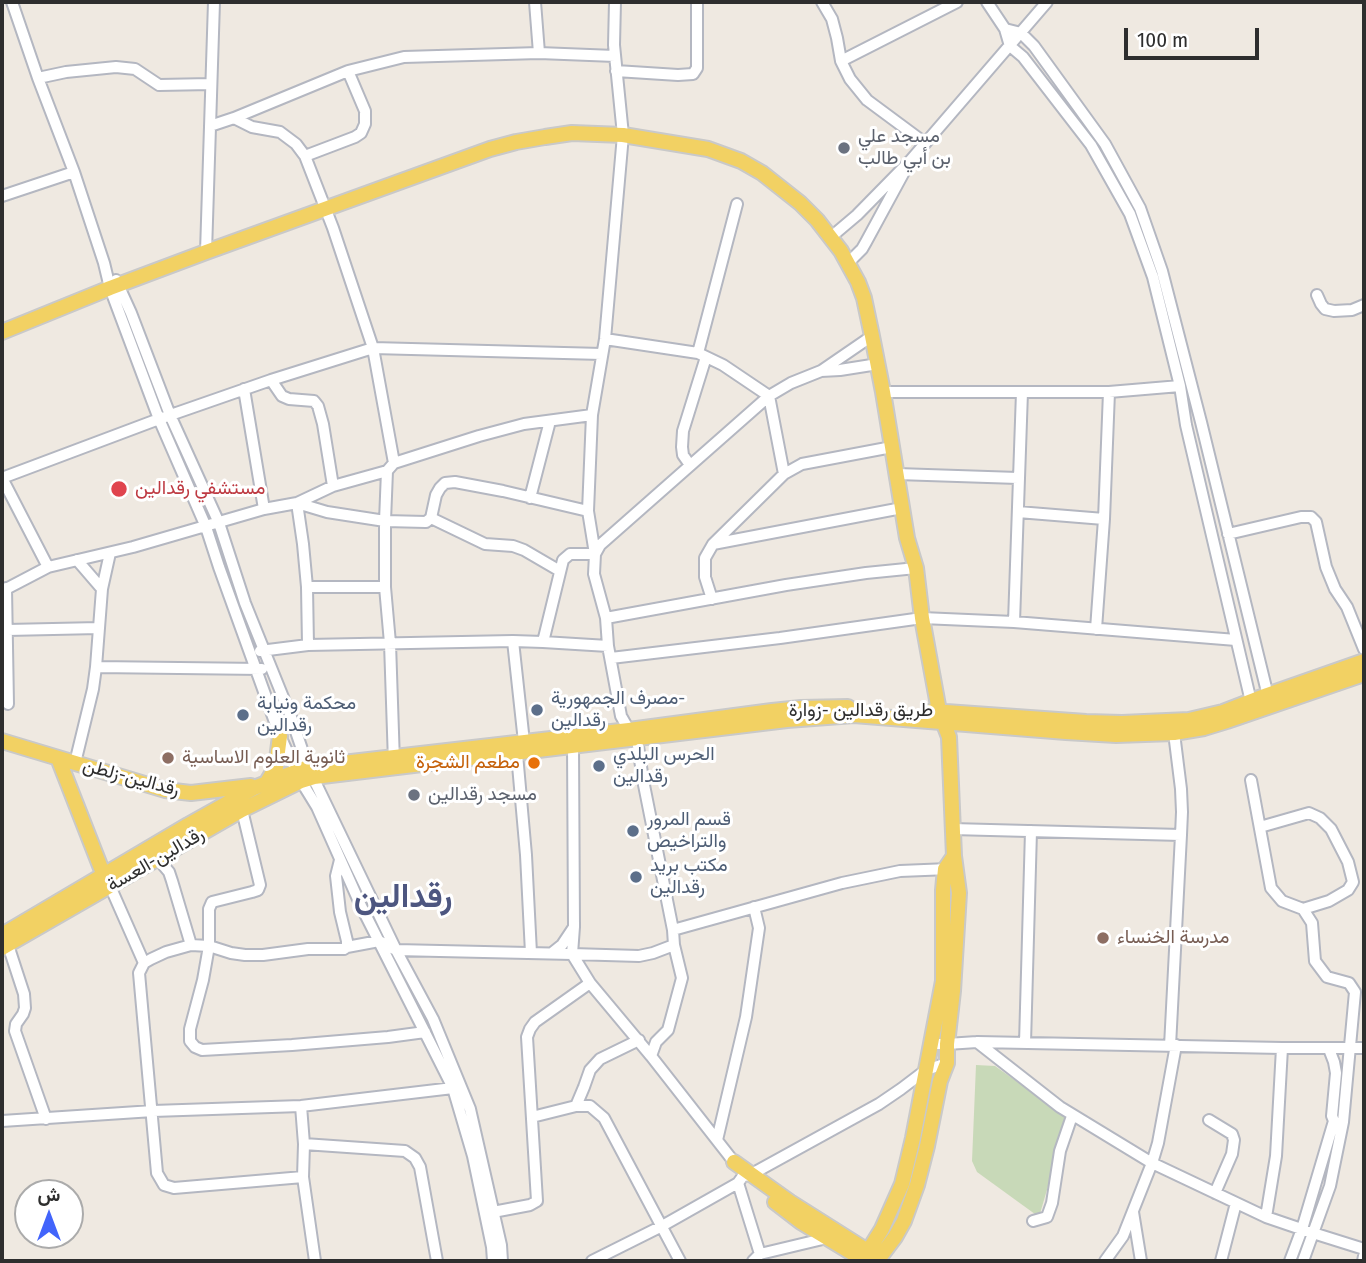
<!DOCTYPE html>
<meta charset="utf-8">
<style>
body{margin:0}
#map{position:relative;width:1366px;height:1263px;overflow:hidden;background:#efe9e1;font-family:"Fira Sans Condensed",Vazirmatn,sans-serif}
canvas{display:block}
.frame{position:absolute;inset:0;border:4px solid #2e2e2e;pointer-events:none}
.north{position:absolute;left:14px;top:1179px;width:70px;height:70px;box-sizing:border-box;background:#fff;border:2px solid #ababab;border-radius:50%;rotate:0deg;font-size:19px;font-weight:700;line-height:28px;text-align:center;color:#2e2e2e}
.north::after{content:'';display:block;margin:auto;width:24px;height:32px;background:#4264fb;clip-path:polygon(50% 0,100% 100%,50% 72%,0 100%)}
.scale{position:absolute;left:1124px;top:28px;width:135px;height:32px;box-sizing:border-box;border:4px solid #2e2e2e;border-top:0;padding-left:9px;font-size:21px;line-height:24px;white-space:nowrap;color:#2e2e2e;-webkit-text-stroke:5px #fff;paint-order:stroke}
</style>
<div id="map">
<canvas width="1366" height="1263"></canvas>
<div class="frame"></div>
<div class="north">ش</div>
<div class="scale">100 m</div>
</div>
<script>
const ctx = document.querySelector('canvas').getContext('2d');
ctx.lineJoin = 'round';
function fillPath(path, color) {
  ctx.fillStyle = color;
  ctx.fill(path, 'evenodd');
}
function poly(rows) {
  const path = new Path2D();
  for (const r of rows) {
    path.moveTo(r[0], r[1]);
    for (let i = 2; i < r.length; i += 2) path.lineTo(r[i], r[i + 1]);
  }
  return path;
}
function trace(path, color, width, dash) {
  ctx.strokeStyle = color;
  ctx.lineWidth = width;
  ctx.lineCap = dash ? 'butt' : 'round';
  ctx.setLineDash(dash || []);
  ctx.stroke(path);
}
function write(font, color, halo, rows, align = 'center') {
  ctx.font = font + ' "Fira Sans Condensed",Vazirmatn,sans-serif';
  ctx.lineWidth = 6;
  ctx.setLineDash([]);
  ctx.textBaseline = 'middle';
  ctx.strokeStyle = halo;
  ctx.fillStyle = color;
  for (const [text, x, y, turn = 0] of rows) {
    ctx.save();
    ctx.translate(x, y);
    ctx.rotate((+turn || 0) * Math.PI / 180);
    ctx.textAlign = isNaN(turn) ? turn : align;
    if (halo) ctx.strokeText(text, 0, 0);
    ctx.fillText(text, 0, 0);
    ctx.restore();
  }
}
fillPath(poly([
 [976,1065,995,1066,1068,1118,1039,1217,977,1172,972,1161]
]), '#c8d9b8');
const minor = poly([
 [12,2,38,78,74,172,104,263,110,288,159,419,206,527,219,567,280,736,301,781,317,807,361,906,453,1088,473,1156,492,1247,493,1261],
 [535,2,539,53],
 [822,2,832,19,837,38,841,61,850,79,867,100,925,143],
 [987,2,1005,29,1010,46,1023,57,1091,145,1130,214,1153,277,1180,386,1186,425,1252,706],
 [1005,29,1021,33,1034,46,1105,144,1140,208,1162,271,1201,422,1269,700],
 [841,61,957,2],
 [616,71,678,75,693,74,697,68,697,2],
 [38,78,66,72,116,67,135,69,159,85,211,84],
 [234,118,252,127,280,132,296,144,305,156,333,228,373,348,394,463],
 [210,126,234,118,348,71,404,57,539,53,615,56],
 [305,156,355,137,361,133,365,124,365,111,348,71],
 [2,196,74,172],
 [831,237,857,215,910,161,1047,2],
 [206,252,214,2],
 [848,263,862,249,866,242,904,172],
 [116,280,131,313,170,415,219,523,245,603,291,717,308,767,396,950,433,1019,470,1109,501,1245,502,1261],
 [1317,295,1321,304,1325,309,1334,311,1352,310,1364,305],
 [872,336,821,371,791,383,769,396,600,545,595,554,594,574,606,618,608,646,621,716,629,730,637,739,643,780,673,930,842,883,900,871,949,869],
 [605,339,698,353,723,365,769,396,784,474],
 [698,353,737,204],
 [821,371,840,370,878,364],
 [271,380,282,396,289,399,314,401,318,406,323,424,333,486],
 [244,389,264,509],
 [883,392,1109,392,1180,386],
 [690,465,683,455,682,447,683,431,706,357],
 [387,471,385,521,385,587,390,643,394,762],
 [897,474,1018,478],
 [530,498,550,421],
 [1018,512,1104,519],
 [431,518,485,544,513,546,524,550,560,571],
 [1228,534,1301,517,1311,517,1316,522,1326,567,1335,589,1347,607,1364,649],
 [713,544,902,508],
 [77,560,102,589],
 [48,567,2,478,159,419,271,380,373,348,602,354],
 [307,587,385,587],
 [6,588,8,704],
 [2,591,48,567,133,547,264,509,297,503,333,486,387,471,394,463,479,436,524,424,592,415],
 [712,599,705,577,705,558,713,544,784,474,802,464,892,447],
 [606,618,786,585,866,573,916,568],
 [1014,622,1022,392],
 [1096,629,1104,519,1109,392],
 [7,630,99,628],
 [513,641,543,642,563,560,570,554,595,554,588,511,592,415,605,339,623,135,614,45,615,2],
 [543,642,608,646],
 [308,645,307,587,303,544,297,503,327,512,385,521,426,522,431,518,436,495,440,488,445,483,455,482,503,491,588,511],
 [260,651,308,645,513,641,524,742],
 [611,658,780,638,922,618,1014,622,1236,640],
 [96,667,262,669],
 [1174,733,1181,789,1182,812,1181,835],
 [517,754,526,855,531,953],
 [75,763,93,689,96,667,102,589,110,553],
 [1251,780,1271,888,1282,901,1303,909,1312,923,1315,961,1327,977,1349,983,1355,992,1343,1122,1330,1186,1303,1261],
 [242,810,260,885,258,890,252,892,212,902,209,909,209,946,203,980,190,1029,190,1041,195,1047,202,1050,292,1045,388,1037,425,1032],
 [1260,827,1309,813,1320,818,1331,829,1348,862,1353,882,1348,890,1329,901,1303,909],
 [952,829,1181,835,1170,1046],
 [158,859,169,872,172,881,191,945],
 [110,886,144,963],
 [574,927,572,954,639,956,653,953,674,945,673,930],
 [8,945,24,994,25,1008,23,1014,16,1024,15,1031,46,1119],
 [347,947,379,941,396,950,572,954,590,983,651,1056,734,1162],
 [552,953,562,945,574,927,573,745],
 [977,1042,1060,1107,1152,1163,1266,1217,1313,1233,1364,1249],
 [1025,1043,1031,831],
 [931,1044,947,1044,977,1042,1282,1048,1364,1048],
 [651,1056,656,1042,668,1030,682,978,674,945],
 [301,1106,304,1144,303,1177,315,1261],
 [576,1106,584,1087,590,1070,600,1059,639,1040],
 [532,1117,576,1106,590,1106,604,1118,680,1261],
 [1209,1120,1232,1134,1234,1140,1232,1154,1215,1193],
 [2,1121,153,1111,301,1106,453,1088,459,1085],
 [717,1140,746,1017,759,928,754,907],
 [304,1144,405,1151,415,1158,420,1167,437,1261],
 [303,1177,174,1188,164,1185,157,1173,139,973,144,963,151,959,166,952,191,945,209,946,231,953,245,955,263,955,308,949,344,949,347,947,347,941,340,912,336,876,340,860],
 [738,1183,760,1254],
 [493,1212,530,1205,537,1201,527,1037,530,1029,535,1022,590,983],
 [1133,1212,1141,1261],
 [1266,1217,1276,1156,1282,1048],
 [1033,1221,1047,1217,1052,1203,1060,1151,1072,1116],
 [592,1261,662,1226,738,1183,743,1176,750,1175,879,1104,901,1089,926,1070,947,1063],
 [753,1261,760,1254,827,1238],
 [1105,1261,1123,1236,1152,1163,1158,1143,1176,1045],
 [1221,1261,1236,1203],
 [1290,1261,1302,1229,1334,1121,1332,1116,1336,1073,1334,1062,1329,1049],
 [1363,1261,1364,1256]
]);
const major = poly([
 [2,332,110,288,206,252,490,149,516,142,545,137,572,133,623,135,708,149,741,161,762,173,800,203,817,220,841,251,858,282,864,298,872,336,883,392,907,538,916,568,922,618,939,711,949,737,954,856,959,893,953,991,947,1044,947,1063,940,1081,927,1146,917,1185,904,1221,895,1237,877,1261],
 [932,711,1086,722,1122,723,1189,720,1223,712,1267,695,1364,661],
 [2,741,165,790,191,793,251,786],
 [58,758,106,881],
 [267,782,276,767,280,736],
 [2,935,188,825,254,788,308,767,629,730,772,711,801,708,848,707],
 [2,948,242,810,301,781,314,777,787,720,854,715,1066,732,1116,735,1174,733,1204,728,1227,721,1364,674],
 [734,1162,790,1202,877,1257],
 [775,1202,801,1222,857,1256],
 [862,1261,882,1229,902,1184,913,1138,943,981,943,890,945,869,954,856]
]);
trace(minor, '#b4b7c1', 14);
trace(major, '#c9c9c9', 18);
trace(minor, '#fff', 10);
trace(major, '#f2d163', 14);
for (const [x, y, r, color] of [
 [844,148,7,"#6b7280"],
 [119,489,9,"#e0444e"],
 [537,710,7,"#5c6f8a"],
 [243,715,7,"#5c6f8a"],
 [168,758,7,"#8d6e63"],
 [534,763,7,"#e8710a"],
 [599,766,7,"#5c6f8a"],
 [414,795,7,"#6b7280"],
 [633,831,7,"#5c6f8a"],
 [636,877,7,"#5c6f8a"],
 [1103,938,7,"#8d6e63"]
]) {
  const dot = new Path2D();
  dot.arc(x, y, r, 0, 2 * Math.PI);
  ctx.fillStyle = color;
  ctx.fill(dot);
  trace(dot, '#fff', 2.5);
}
write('19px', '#5b616d', '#fff', [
 ["مسجد علي",858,137],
 ["بن أبي طالب",858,159],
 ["مسجد رقدالين",428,795]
], 'left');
write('19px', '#be3a42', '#fff', [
 ["مستشفي رقدالين",135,489]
], 'left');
write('19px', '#4e5e75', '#fff', [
 ["مصرف الجمهورية-",551,699],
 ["رقدالين",551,721],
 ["محكمة ونيابة",257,704],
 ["رقدالين",257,726],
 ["الحرس البلدي",613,755],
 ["رقدالين",613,777],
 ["قسم المرور",647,820],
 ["والتراخيص",647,842],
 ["مكتب بريد",650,866],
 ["رقدالين",650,888]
], 'left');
write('19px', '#2e2e2e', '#fff', [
 ["طريق رقدالين -زوارة",861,711],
 ["رقدالين-زلطن",131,778,15],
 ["رقدالين-العسة",156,860,-30]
]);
write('19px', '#785e54', '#fff', [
 ["ثانوية العلوم الاساسية",182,758],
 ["مدرسة الخنساء",1117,938]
], 'left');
write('19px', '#c56008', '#fff', [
 ["مطعم الشجرة",520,763]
], 'right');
write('bold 33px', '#4d5680', '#fff', [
 ["رقدالين",403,898]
]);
</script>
